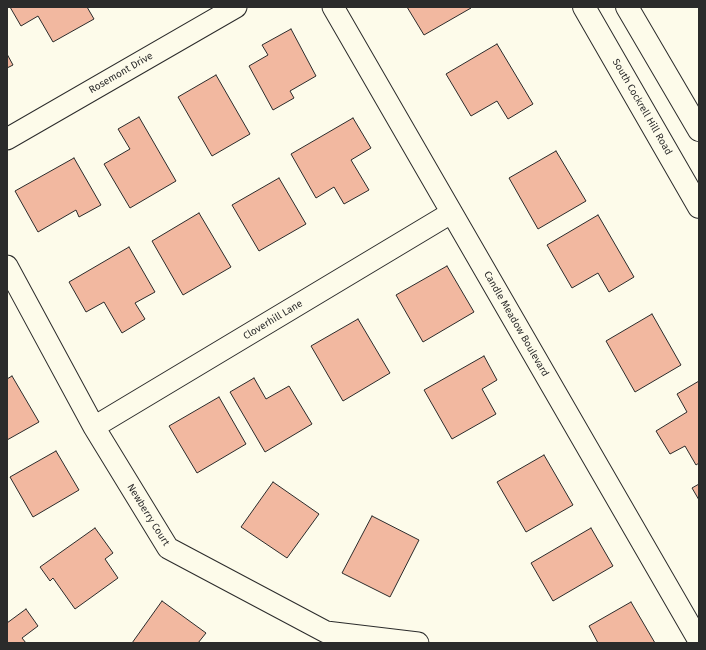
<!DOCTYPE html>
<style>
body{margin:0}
#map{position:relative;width:706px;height:650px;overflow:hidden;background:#fdfbea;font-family:"Fira Sans",sans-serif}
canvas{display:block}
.frame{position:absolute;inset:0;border:8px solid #2b2b2b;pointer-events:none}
</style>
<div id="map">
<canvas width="706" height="650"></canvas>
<div class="frame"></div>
</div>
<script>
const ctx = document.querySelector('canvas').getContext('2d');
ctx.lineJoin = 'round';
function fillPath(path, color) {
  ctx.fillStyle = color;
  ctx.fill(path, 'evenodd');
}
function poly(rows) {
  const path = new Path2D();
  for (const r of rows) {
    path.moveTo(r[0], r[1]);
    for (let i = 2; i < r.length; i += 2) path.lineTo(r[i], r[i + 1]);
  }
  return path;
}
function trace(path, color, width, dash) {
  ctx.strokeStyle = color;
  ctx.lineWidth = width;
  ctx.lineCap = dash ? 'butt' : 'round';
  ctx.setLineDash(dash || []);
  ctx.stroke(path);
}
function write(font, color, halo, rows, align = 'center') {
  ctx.font = font + ' "Fira Sans",sans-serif';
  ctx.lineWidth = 3;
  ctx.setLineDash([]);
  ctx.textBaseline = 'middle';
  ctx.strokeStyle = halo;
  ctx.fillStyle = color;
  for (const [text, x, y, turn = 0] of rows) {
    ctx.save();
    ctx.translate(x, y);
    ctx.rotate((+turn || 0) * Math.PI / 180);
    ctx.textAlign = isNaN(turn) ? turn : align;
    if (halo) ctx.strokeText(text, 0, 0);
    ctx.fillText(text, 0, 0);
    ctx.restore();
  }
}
const building = poly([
 [10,7,87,7,94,19,53,42,38,16,21,26,10,7],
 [407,7,470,7,471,8,424,35,407,7],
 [291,29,316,76,290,91,294,98,273,110,249,66,268,55,262,45,291,29],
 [497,44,533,104,508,119,497,101,471,116,446,74,497,44],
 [7,54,13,65,7,68,7,54],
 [216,75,250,134,212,156,178,97,216,75],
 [139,117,176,181,130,208,104,164,130,149,118,129,139,117],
 [353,118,371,148,351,160,369,190,344,204,334,187,316,198,291,154,353,118],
 [556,151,586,201,538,229,509,178,556,151],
 [74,158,101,205,79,217,76,210,38,232,15,191,74,158],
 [279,178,306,224,259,251,232,205,279,178],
 [199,213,231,267,183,295,152,241,199,213],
 [598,215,634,277,609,292,598,273,572,288,547,245,598,215],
 [129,247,155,292,135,303,145,319,122,333,104,302,86,312,69,282,129,247],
 [447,266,474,312,423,342,396,295,447,266],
 [652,314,681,365,635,392,606,341,652,314],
 [358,319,390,373,343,401,311,346,358,319],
 [484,356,497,380,482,389,496,414,452,439,424,390,484,356],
 [12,376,39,422,7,440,7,379,12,376],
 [254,378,266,399,289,386,312,424,265,452,230,392,254,378],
 [699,381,699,463,696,465,685,446,670,454,656,431,687,412,677,394,699,381],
 [219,397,246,444,197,473,169,426,219,397],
 [56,451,79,490,33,517,10,477,56,451],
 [544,455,573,505,526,532,497,482,544,455],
 [273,482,319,514,287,558,241,527,273,482],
 [699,484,699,500,692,488,699,484],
 [372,516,419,540,390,597,342,573,372,516],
 [95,528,113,553,105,559,118,578,75,609,53,578,50,581,40,567,95,528],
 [591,528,613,566,553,601,531,563,591,528],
 [162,601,206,633,198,643,132,643,162,601],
 [631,602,655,643,598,643,589,626,631,602],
 [26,609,38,626,22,638,26,643,7,643,7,623,26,609]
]);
fillPath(building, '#f2b8a0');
trace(building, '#2b2b2b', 1);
const minor = poly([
 [333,7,699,641],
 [7,139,236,7],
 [7,266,94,427,168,548,326,632,418,643],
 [94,427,451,213]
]);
const secondary = poly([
 [584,7,699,207],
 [627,7,699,130]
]);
trace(minor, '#2b2b2b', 23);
trace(secondary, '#2b2b2b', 24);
trace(minor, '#fdfbea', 21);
trace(secondary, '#fdfbea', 22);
write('10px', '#2b2b2b', '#fdfbea', [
 ["Rosemont Drive",121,73,-30],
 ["South Cockrell Hill Road",642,107,60],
 ["Cloverhill Lane",273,320,-31],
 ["Candle Meadow Boulevard",516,324,60],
 ["Newberry Court",148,515,58]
]);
</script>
